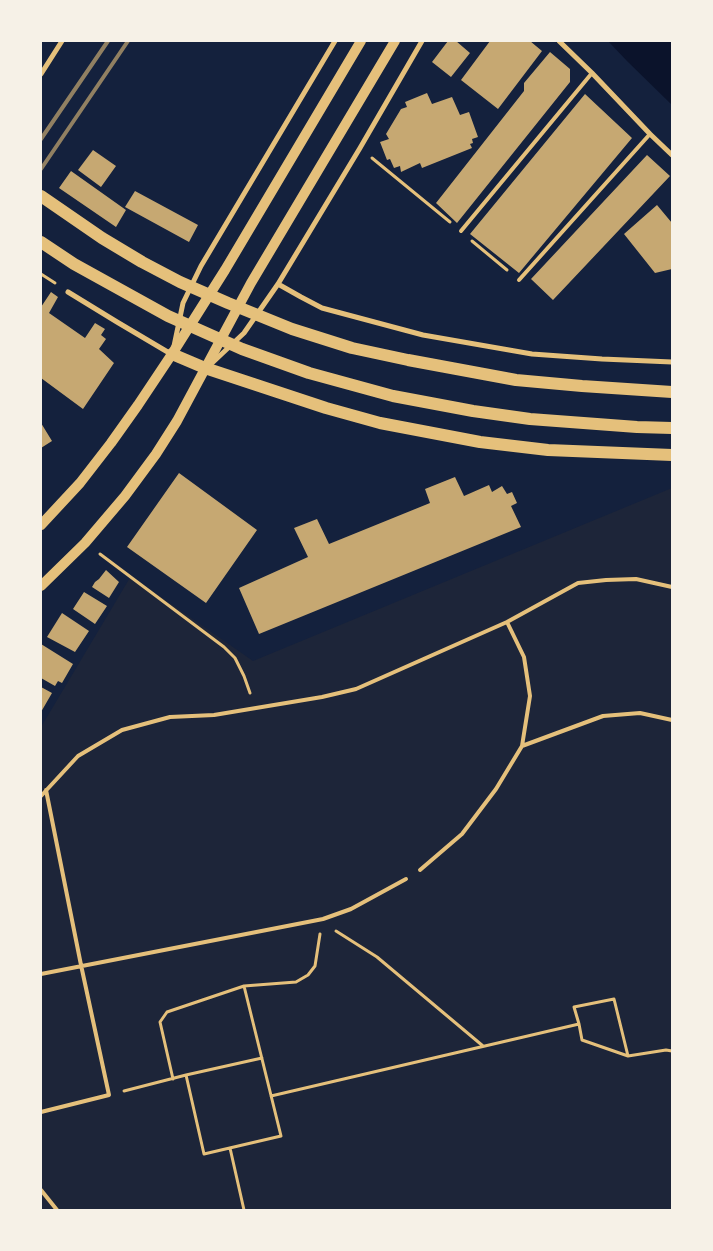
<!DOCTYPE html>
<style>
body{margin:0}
#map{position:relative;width:713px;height:1251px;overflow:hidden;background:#14213d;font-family:"Sofia Sans Condensed",sans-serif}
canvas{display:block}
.frame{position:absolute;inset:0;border:42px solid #f6f1e7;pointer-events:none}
</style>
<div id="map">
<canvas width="713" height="1251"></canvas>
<div class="frame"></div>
</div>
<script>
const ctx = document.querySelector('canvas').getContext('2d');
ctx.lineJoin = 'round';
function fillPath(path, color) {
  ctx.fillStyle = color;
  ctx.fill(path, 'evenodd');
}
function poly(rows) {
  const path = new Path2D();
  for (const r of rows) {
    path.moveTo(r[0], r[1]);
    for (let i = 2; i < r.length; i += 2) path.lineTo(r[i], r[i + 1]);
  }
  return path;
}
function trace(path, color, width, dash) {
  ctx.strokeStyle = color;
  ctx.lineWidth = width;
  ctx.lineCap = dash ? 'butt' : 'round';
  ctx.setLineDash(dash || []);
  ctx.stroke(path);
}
fillPath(poly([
 [672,488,672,1210,41,1210,41,727,131,576,253,661]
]), '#1d2539');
fillPath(poly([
 [608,41,671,41,672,105,627,61]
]), '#0b132b');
fillPath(poly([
 [448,41,456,41,470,53,451,77,432,62],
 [490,41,530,41,542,51,498,109,461,80],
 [550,52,570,69,570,82,457,223,436,203,524,91,524,83],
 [427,93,432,104,452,97,460,115,469,112,478,137,472,139,473,143,470,144,472,148,422,168,420,163,401,172,400,166,394,168,390,159,387,160,380,142,389,139,386,134,401,109,407,107,405,102],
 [585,94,632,138,519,273,470,234],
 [93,150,116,166,101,187,78,170],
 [647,155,670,176,553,300,531,279],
 [71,171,126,210,116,227,59,188],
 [135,191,198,225,189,242,125,207],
 [657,205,672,223,672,269,655,273,624,234],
 [51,292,58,297,49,313,85,338,95,323,105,329,101,335,106,339,99,349,114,363,83,409,41,378,41,307],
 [41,423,52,441,41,448],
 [179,473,257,530,206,603,127,547],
 [455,477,464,496,489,485,492,492,502,486,507,494,512,492,517,503,511,506,521,527,259,634,239,588,308,557,294,528,317,519,329,544,430,503,425,489],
 [106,570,119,582,109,598,92,587,95,582,99,579],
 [84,592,107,606,95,624,73,609],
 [62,613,89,631,75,652,47,637],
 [41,644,73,664,62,683,58,681,55,686,41,678],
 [41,687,52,693,41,712]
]), '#c6a872');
trace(poly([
 [372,158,450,222],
 [472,241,507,270],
 [41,274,55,283],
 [100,554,224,647,235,658,244,676,250,693],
 [336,931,377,957,483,1046],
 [579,1024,582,1040,628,1056],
 [186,1075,204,1154,281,1136,244,986],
 [173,1079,160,1022,167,1012,244,986,296,982,308,975,315,966,320,934],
 [124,1091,186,1075,262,1058],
 [271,1096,579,1024,574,1007,614,999,628,1056,666,1050,672,1051],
 [230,1148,244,1210]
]), '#e5c07b', 3);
trace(poly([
 [461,231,592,73],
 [519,280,650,134],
 [522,746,603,716,640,713,672,720],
 [41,796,78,756,122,730,170,717,214,715,322,697,356,689,507,622,578,583,606,580,636,579,672,587],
 [420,870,462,834,496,789,522,746,530,696,524,657,507,622],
 [41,974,323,919,351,909,406,879],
 [41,1112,109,1095,81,965,46,790],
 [41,1190,57,1210]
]), '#e5c07b', 4);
trace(poly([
 [559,41,592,73,650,134,672,155],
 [41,74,62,41],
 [278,284,301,297,322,308,423,335,532,354,602,359,672,362],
 [68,292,117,322,171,354],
 [174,346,183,303,201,266,335,41],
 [211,364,244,333,278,284,360,148,422,41]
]), '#e5c07b', 5);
trace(poly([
 [41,525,80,483,111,443,138,405,172,354,225,270,361,41],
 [41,586,85,543,125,496,156,454,177,421,251,283,395,41]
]), '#e5c07b', 10);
trace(poly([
 [41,196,102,238,142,262,180,282,228,303,292,329,352,348,408,360,516,380,582,386,672,392],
 [41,242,74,264,168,316,242,349,309,373,393,396,473,411,530,419,637,427,672,428],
 [172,354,205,368,326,408,380,423,480,442,548,450,672,455]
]), '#e5c07b', 12);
trace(poly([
 [41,139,108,41],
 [41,169,128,41]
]), '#918062', 4);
</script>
